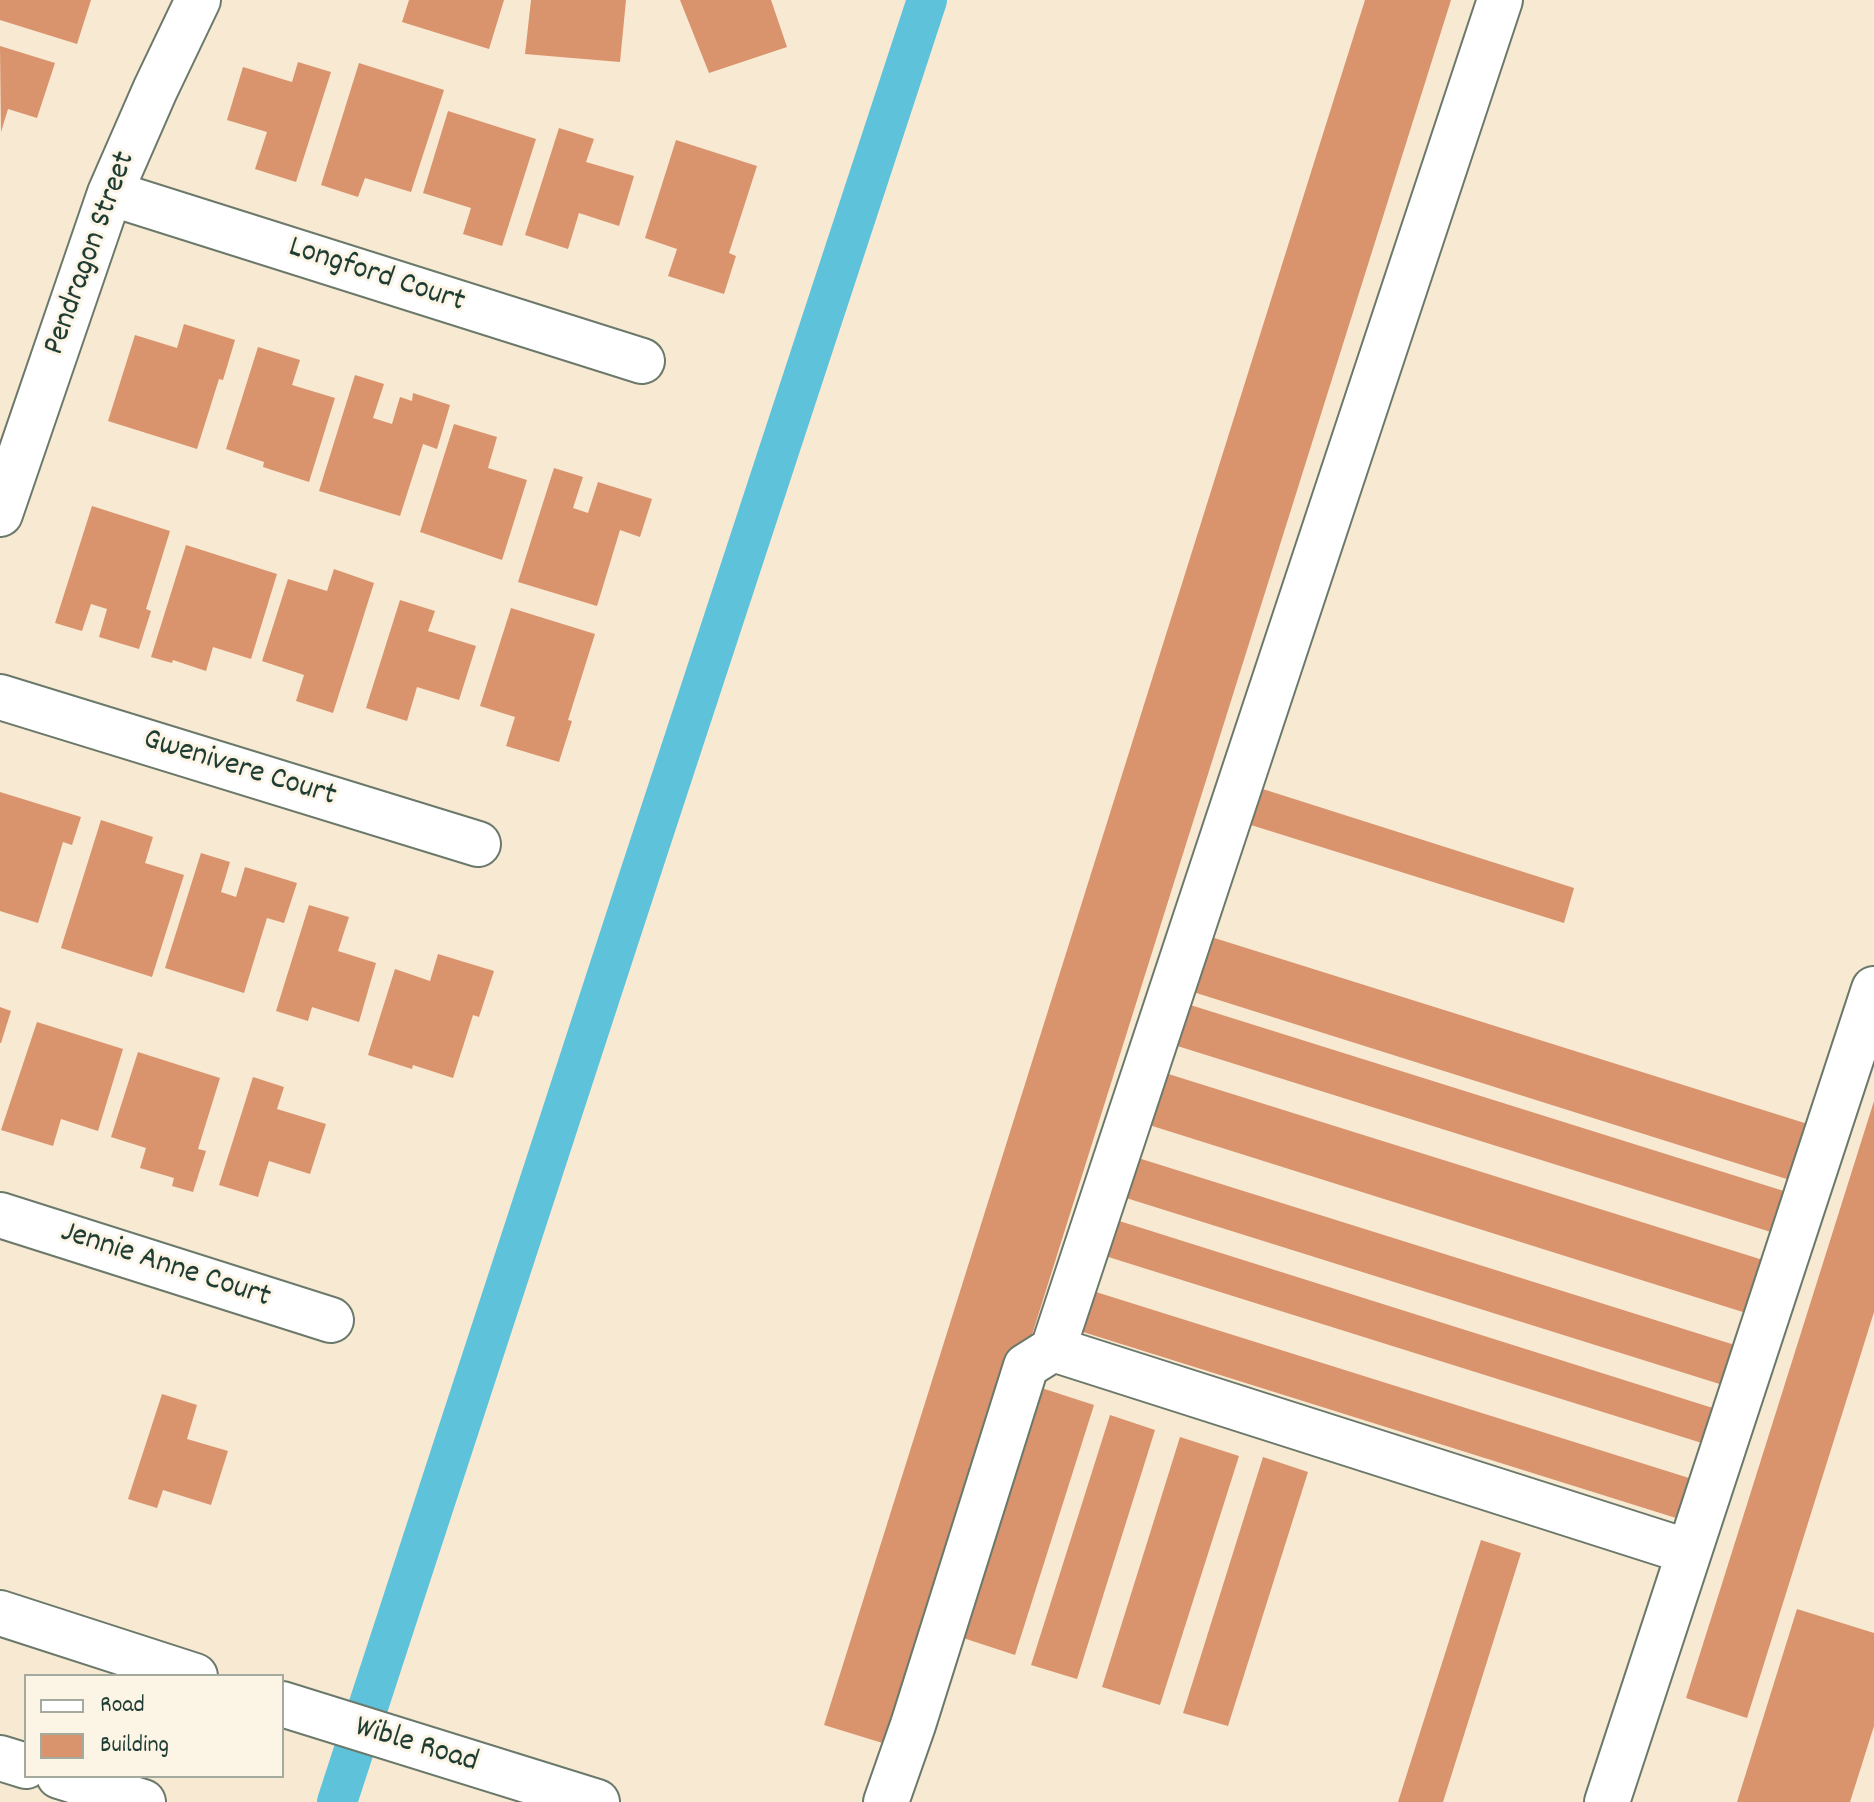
<!DOCTYPE html>
<style>
body{margin:0}
#map{position:relative;width:1874px;height:1802px;overflow:hidden;background:#f8e9d2;font-family:Dekko,sans-serif}
canvas{display:block}
.legend{position:absolute;left:24px;top:1674px;width:260px;height:104px;box-sizing:border-box;background:#fcf5e5;border:2px solid #a4ab9e;margin:0;padding:10px 14px;list-style:none;font-size:24px;color:#1f3d34}
.legend li{display:flex;align-items:center;gap:16px;height:40px}
.legend b{width:40px;border:2px solid #a4ab9e}
</style>
<div id="map">
<canvas width="1874" height="1802"></canvas>
<ul class="legend">
<li><b style="height:10px;background:#fff"></b>Road</li>
<li><b style="height:22px;background:#d9936d"></b>Building</li>
</ul>
</div>
<script>
const ctx = document.querySelector('canvas').getContext('2d');
ctx.lineJoin = 'round';
function poly(rows) {
  const path = new Path2D();
  for (const r of rows) {
    path.moveTo(r[0], r[1]);
    for (let i = 2; i < r.length; i += 2) path.lineTo(r[i], r[i + 1]);
  }
  return path;
}
function trace(path, color, width, dash) {
  ctx.strokeStyle = color;
  ctx.lineWidth = width;
  ctx.lineCap = dash ? 'butt' : 'round';
  ctx.setLineDash(dash || []);
  ctx.stroke(path);
}
function fillPath(path, color) {
  ctx.fillStyle = color;
  ctx.fill(path, 'evenodd');
}
function write(font, color, halo, rows, align = 'center') {
  ctx.font = font + ' Dekko,sans-serif';
  ctx.lineWidth = 6;
  ctx.setLineDash([]);
  ctx.textBaseline = 'middle';
  ctx.strokeStyle = halo;
  ctx.fillStyle = color;
  for (const [text, x, y, turn = 0] of rows) {
    ctx.save();
    ctx.translate(x, y);
    ctx.rotate((+turn || 0) * Math.PI / 180);
    ctx.textAlign = isNaN(turn) ? turn : align;
    if (halo) ctx.strokeText(text, 0, 0);
    ctx.fillText(text, 0, 0);
    ctx.restore();
  }
}
trace(poly([
 [337,1802,640,874,927,0]
]), '#5dc2da', 40);
fillPath(poly([
 [0,0,91,0,77,44,0,20],
 [409,0,504,0,489,49,402,22],
 [531,0,626,0,620,62,525,54],
 [680,0,771,0,787,47,709,73],
 [1365,0,1451,0,902,1749,824,1725],
 [0,46,55,63,37,118,8,109,1,132],
 [298,62,331,72,296,182,255,169,267,132,227,120,243,67,292,82],
 [359,63,444,90,411,192,365,178,358,197,321,185],
 [448,111,536,139,502,246,463,234,471,208,423,193],
 [559,128,594,139,586,162,634,176,619,226,579,213,568,249,525,235],
 [676,140,757,166,729,253,736,256,724,294,668,276,677,249,645,238],
 [184,324,235,340,223,380,219,379,197,449,108,421,135,335,177,348],
 [258,347,300,360,292,385,335,398,309,482,263,467,264,462,226,449],
 [355,375,384,384,373,418,392,424,400,397,412,401,413,393,450,405,437,449,423,444,400,516,319,491],
 [454,424,497,437,488,468,527,480,502,560,420,532],
 [554,468,583,477,573,508,588,513,598,482,652,499,640,537,620,530,597,606,518,582],
 [92,506,170,531,146,609,151,611,139,649,99,637,107,609,91,604,82,631,55,623],
 [186,545,277,574,251,659,213,647,206,671,173,660,172,663,151,657],
 [334,569,374,583,333,713,296,701,304,675,262,661,288,579,327,591],
 [400,600,435,611,428,631,476,646,459,700,417,687,407,721,366,708],
 [511,608,595,634,568,720,572,721,559,762,506,746,515,717,480,706],
 [1247,784,1574,888,1564,923,1235,820],
 [0,792,81,817,72,845,63,842,38,923,0,911],
 [101,820,153,837,145,863,184,875,152,977,61,948],
 [201,853,230,862,221,892,236,897,245,867,297,883,284,923,267,918,244,993,165,968],
 [309,905,349,917,338,951,376,963,359,1022,312,1007,308,1021,276,1011],
 [1208,936,1811,1125,1793,1181,1190,991],
 [438,954,494,971,479,1017,473,1015,453,1078,413,1065,412,1069,368,1055,395,969,430,981],
 [1184,1003,1787,1192,1774,1233,1171,1044],
 [0,1007,11,1011,1,1043,0,1043],
 [37,1022,123,1049,98,1131,61,1119,53,1146,1,1130],
 [138,1052,220,1078,198,1149,206,1151,193,1192,172,1186,174,1178,140,1168,146,1148,111,1137],
 [1162,1072,1763,1260,1746,1313,1146,1124],
 [253,1077,284,1087,277,1109,326,1124,310,1174,269,1161,258,1197,219,1185],
 [1874,1101,1874,1312,1747,1718,1686,1698],
 [1135,1157,1738,1346,1726,1386,1123,1197],
 [1113,1219,1716,1409,1705,1444,1102,1255],
 [1096,1292,1689,1478,1676,1518,1083,1332],
 [1023,1382,1094,1405,1015,1655,945,1632],
 [162,1394,197,1405,187,1439,228,1451,211,1505,163,1490,157,1508,128,1499],
 [1110,1415,1155,1430,1077,1679,1031,1665],
 [1180,1437,1239,1456,1160,1705,1102,1687],
 [1263,1457,1308,1472,1228,1726,1183,1713],
 [1481,1540,1521,1553,1443,1802,1398,1802],
 [1797,1609,1874,1633,1874,1726,1850,1802,1737,1802]
]), '#d9936d');
const minor = poly([
 [1500,0,1053,1349,1689,1552],
 [110,193,642,361],
 [0,514,110,193,155,90,198,0],
 [0,697,478,844],
 [0,1215,331,1320],
 [0,1613,195,1676],
 [282,1704,597,1802],
 [0,1758,26,1766],
 [59,1776,143,1802],
 [886,1802,913,1725,1026,1366,1053,1349],
 [1607,1802,1874,989]
]);
trace(minor, '#6b796b', 48);
trace(minor, '#fff', 44);
write('32px', '#1f3d34', '#fcf5e5', [
 ["Pendragon Street",92,254,-70],
 ["Longford Court",376,277,18],
 ["Gwenivere Court",239,770,17],
 ["Jennie Anne Court",165,1267,18],
 ["Wible Road",416,1747,17]
]);
</script>
